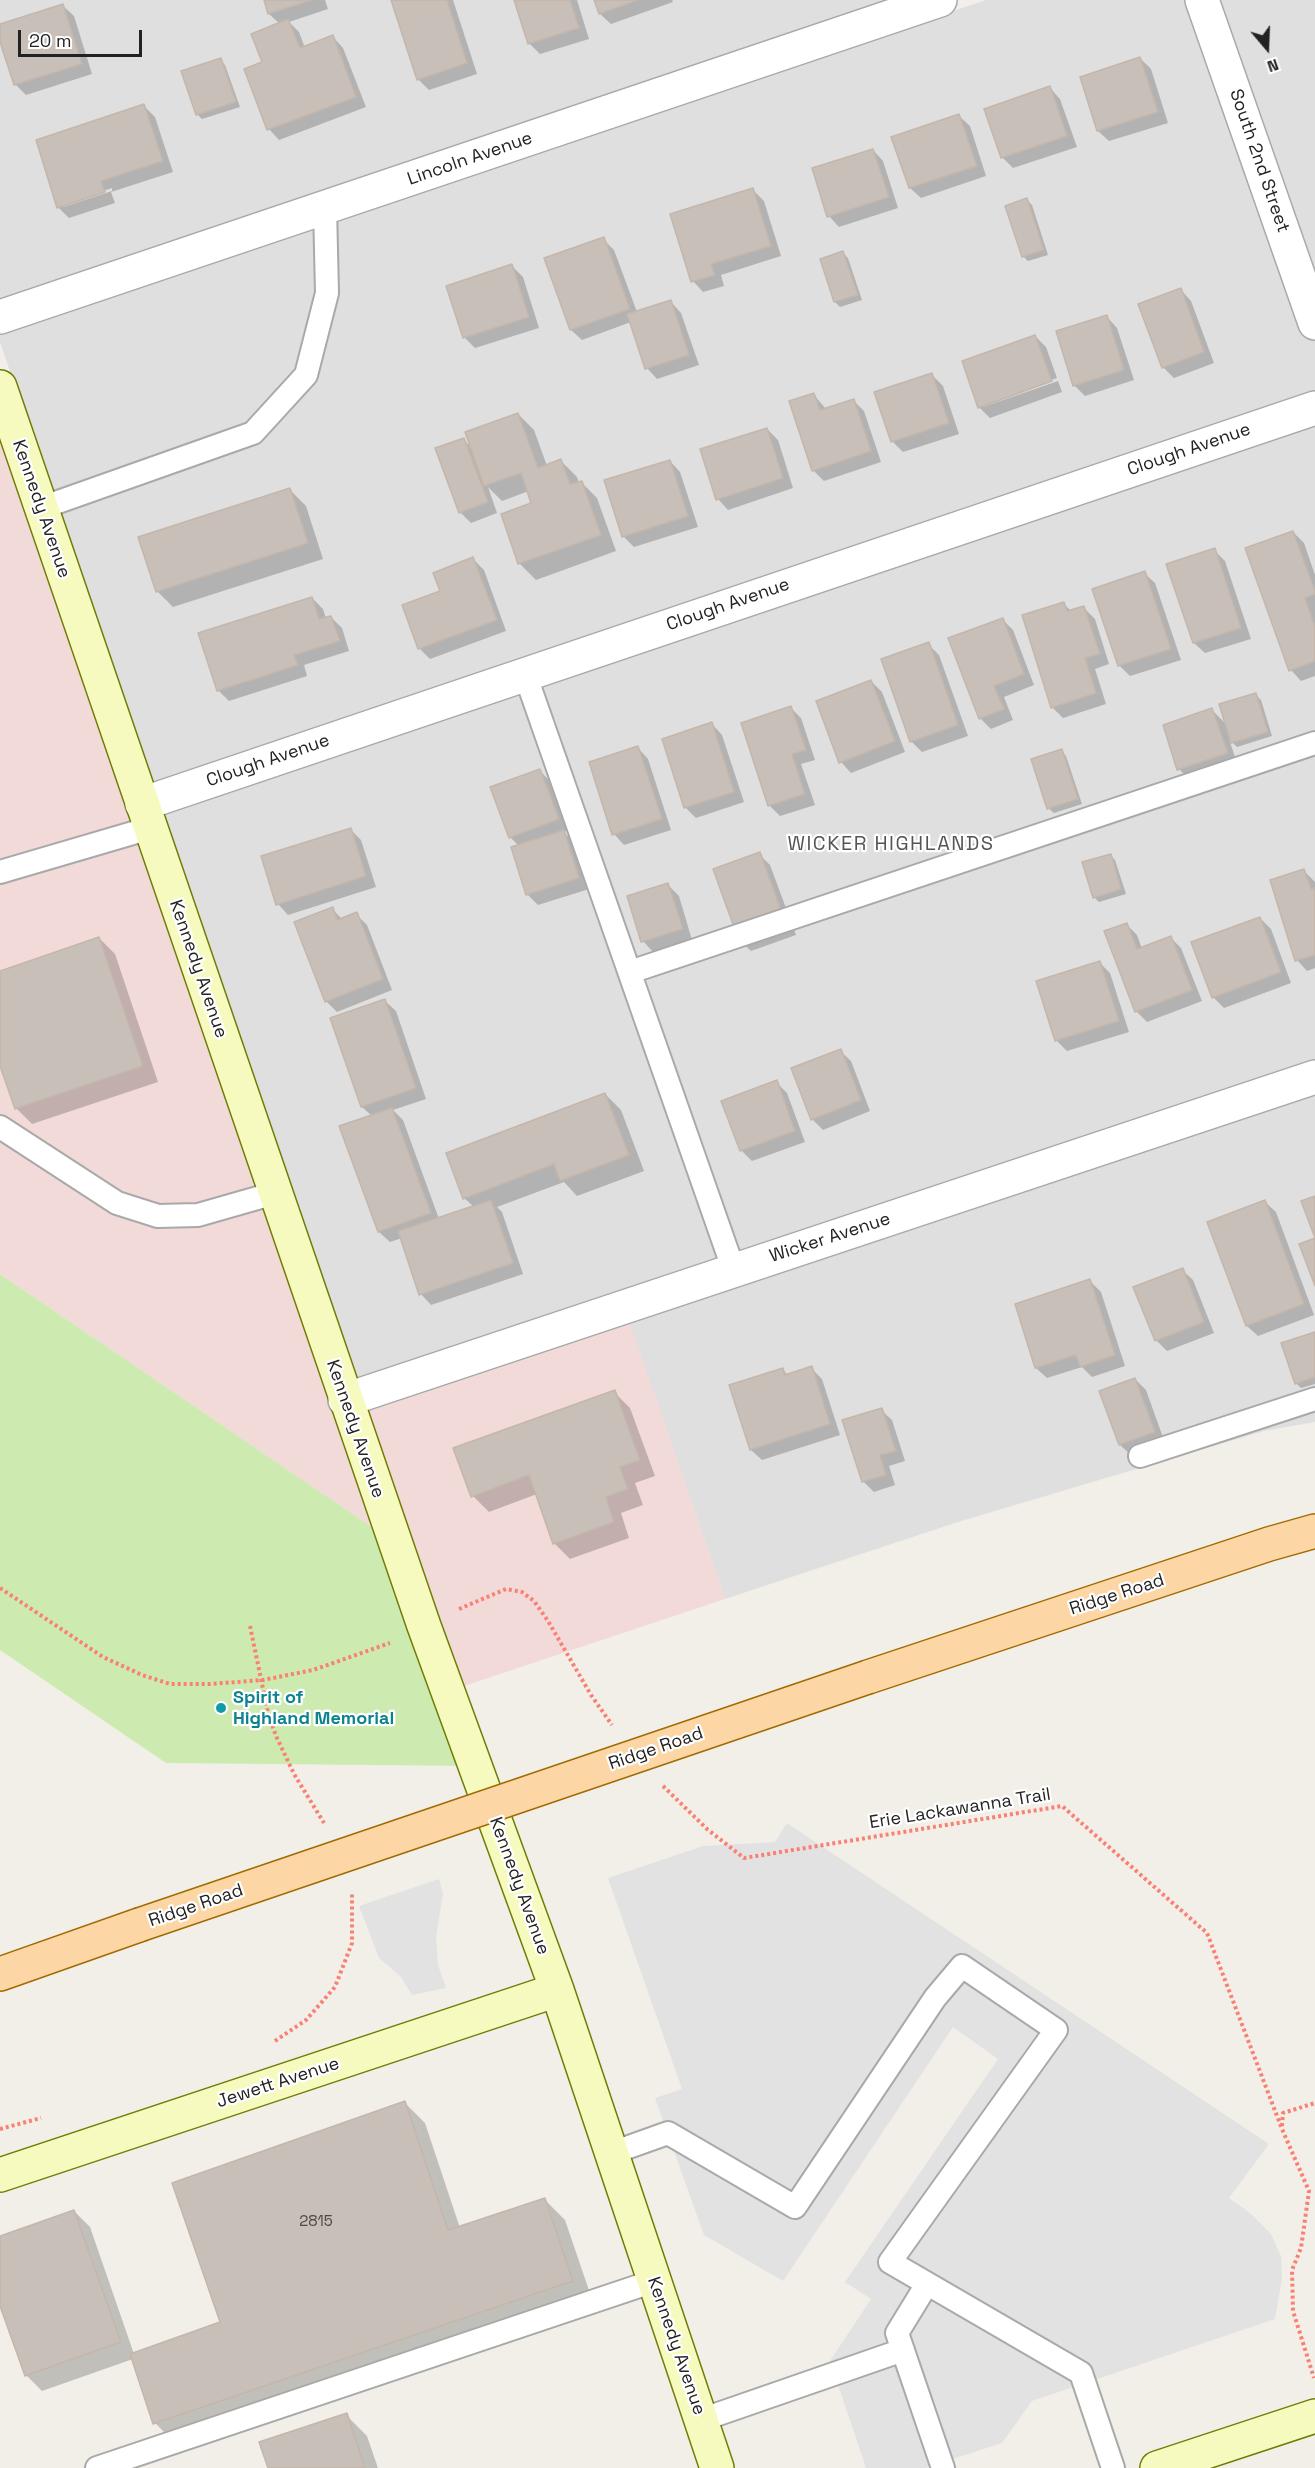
<!DOCTYPE html>
<style>
body{margin:0}
#map{position:relative;width:1315px;height:2468px;overflow:hidden;background:#f2efe9;font-family:"Space Grotesk",sans-serif}
canvas{display:block}
.north{position:absolute;left:1237px;top:18px;width:60px;height:60px;-webkit-text-stroke:4px #fff;paint-order:stroke;rotate:161deg;font-size:16px;font-weight:700;line-height:24px;text-align:center;color:#222}
.north::after{content:'';display:block;margin:auto;width:21px;height:27px;background:#222;clip-path:polygon(50% 0,100% 100%,50% 72%,0 100%)}
.scale{position:absolute;left:18px;top:30px;width:124px;height:27px;box-sizing:border-box;border:3px solid #222;border-top:0;padding-left:8px;font-size:18px;line-height:21px;white-space:nowrap;color:#222;-webkit-text-stroke:4px #fff;paint-order:stroke}
</style>
<div id="map">
<canvas width="1315" height="2468"></canvas>
<div class="north">N</div>
<div class="scale">20 m</div>
</div>
<script>
const ctx = document.querySelector('canvas').getContext('2d');
ctx.lineJoin = 'round';
function fillPath(path, color) {
  ctx.fillStyle = color;
  ctx.fill(path, 'evenodd');
}
function poly(rows) {
  const path = new Path2D();
  for (const r of rows) {
    path.moveTo(r[0], r[1]);
    for (let i = 2; i < r.length; i += 2) path.lineTo(r[i], r[i + 1]);
  }
  return path;
}
function trace(path, color, width, dash) {
  ctx.strokeStyle = color;
  ctx.lineWidth = width;
  ctx.lineCap = dash ? 'butt' : 'round';
  ctx.setLineDash(dash || []);
  ctx.stroke(path);
}
function write(font, color, halo, rows, align = 'center') {
  ctx.font = font + ' "Space Grotesk",sans-serif';
  ctx.lineWidth = 4.5;
  ctx.setLineDash([]);
  ctx.textBaseline = 'middle';
  ctx.strokeStyle = halo;
  ctx.fillStyle = color;
  for (const [text, x, y, turn = 0] of rows) {
    ctx.save();
    ctx.translate(x, y);
    ctx.rotate((+turn || 0) * Math.PI / 180);
    ctx.textAlign = isNaN(turn) ? turn : align;
    if (halo) ctx.strokeText(text, 0, 0);
    ctx.fillText(text, 0, 0);
    ctx.restore();
  }
}
fillPath(poly([
 [0,0,927,0,0,309],
 [986,0,1315,0,1315,1422,1264,1431,958,1522,725,1599,619,1294,353,1384,0,342,0,330]
]), '#e0dfdf');
fillPath(poly([
 [0,414,380,1533,0,1274],
 [626,1312,725,1599,452,1690,352,1403]
]), '#f2dad9');
fillPath(poly([
 [0,1274,395,1543,475,1766,166,1763,0,1650]
]), '#cdebb0');
fillPath(poly([
 [787,1823,1269,2144,1229,2198,1250,2213,1271,2234,1281,2256,1282,2278,1275,2319,1032,2401,1002,2443,925,2468,866,2468,830,2361,871,2299,845,2282,998,2059,953,2027,783,2281,704,2235,655,2098,682,2089,608,1878,703,1846,775,1842],
 [439,1879,443,1894,436,1937,438,1965,446,1988,412,1995,401,1977,379,1958,359,1906]
]), '#e2e2e2');
fillPath(poly([
 [265,0,325,0,328,9,289,22,299,32,305,48,333,37,343,48,366,107,279,140,269,129,263,63,280,24,269,14],
 [392,0,453,0,477,74,429,90,418,79],
 [516,0,577,0,589,39,540,54,529,43],
 [595,0,672,0,673,2,611,24,600,14],
 [63,6,74,16,92,74,26,95,15,84,0,37,0,26],
 [1140,58,1151,69,1168,123,1109,141,1098,131,1082,78],
 [220,60,225,65,240,107,202,119,197,114],
 [1050,88,1060,99,1077,147,1013,168,1002,157],
 [144,106,155,117,173,172,111,192,115,203,69,218,58,207],
 [112,188,112,191,63,207,63,204],
 [959,116,970,126,986,176,921,198,910,188],
 [873,150,883,161,898,208,839,227,829,216],
 [753,190,764,201,781,256,721,275,724,286,703,292,693,281],
 [1027,200,1032,205,1048,255,1028,261,1023,256],
 [603,239,614,250,637,312,671,302,681,313,699,365,657,379,647,368,631,322,582,340,571,330,546,259],
 [843,253,848,258,862,300,840,307,835,302],
 [512,266,523,277,539,328,475,348,464,337],
 [1181,290,1191,301,1214,363,1174,378,1163,367],
 [1107,317,1117,328,1134,380,1085,396,1074,385],
 [1035,336,1046,347,1057,378,983,404,983,407,1058,381,1062,392,990,418,979,407],
 [932,375,943,386,959,434,903,452,892,441],
 [813,394,826,409,853,400,864,411,881,462,824,481,813,470],
 [518,414,534,430,547,466,561,461,577,477,579,483,581,482,597,498,616,551,536,580,520,564,503,515,533,504,529,491,502,501,488,487,497,513,471,523,460,512,464,440,472,448],
 [767,429,778,440,793,488,728,510,718,499],
 [670,461,680,472,698,527,634,547,623,536],
 [290,490,306,506,323,559,173,607,157,591],
 [1293,532,1304,543,1315,575,1315,676,1301,681,1291,670],
 [1214,550,1225,561,1251,639,1205,653,1194,643],
 [473,559,484,570,506,631,430,659,420,649,404,606,442,592],
 [1144,573,1155,583,1181,660,1130,676,1119,665],
 [312,598,323,609,326,619,331,617,342,628,349,651,304,665,307,676,229,701,218,690],
 [1064,604,1072,612,1084,608,1095,619,1109,664,1095,669,1106,704,1063,718,1052,707],
 [1002,619,1013,630,1034,685,1004,697,1013,720,991,729,980,718],
 [928,644,939,655,968,736,922,752,911,741],
 [871,681,882,692,905,752,851,773,841,762],
 [1256,695,1261,700,1272,736,1237,747,1229,739,1237,763,1190,780,1179,769,1212,710,1227,725],
 [791,708,801,718,815,760,801,764,815,805,780,816,769,805],
 [712,724,722,735,744,802,696,818,686,808,664,740],
 [638,748,648,759,671,830,624,845,614,834],
 [1061,751,1066,756,1082,804,1054,813,1048,808],
 [540,771,550,781,568,830,564,832,574,843,589,889,538,905,527,894,519,846,510,837],
 [350,829,361,840,376,887,288,915,278,904],
 [759,854,770,865,796,935,751,951,740,941],
 [1110,855,1115,860,1126,894,1099,902,1094,897],
 [1304,871,1315,882,1315,968,1307,971,1297,960],
 [668,885,679,896,692,940,653,952,643,941],
 [332,909,342,919,356,914,367,925,392,990,337,1012,326,1001],
 [1260,918,1271,929,1291,983,1224,1008,1213,997],
 [1126,924,1137,935,1142,949,1171,938,1181,948,1202,1001,1147,1022,1136,1011],
 [99,938,115,954,158,1082,32,1124,16,1108,0,1061,0,972],
 [1100,963,1110,973,1129,1032,1067,1051,1056,1040],
 [385,1001,396,1011,426,1099,393,1110,403,1120,439,1219,474,1207,464,1198,605,1094,621,1110,644,1171,577,1196,564,1182,497,1207,502,1212,523,1274,431,1305,421,1294,402,1238,390,1242,379,1232,372,1116,362,1107],
 [840,1051,851,1061,870,1111,823,1130,812,1119],
 [776,1082,787,1093,805,1142,752,1161,741,1150],
 [1265,1202,1276,1212,1314,1315,1258,1336,1247,1326,1209,1222],
 [1182,1270,1193,1280,1214,1333,1167,1351,1156,1340],
 [1090,1281,1101,1292,1125,1366,1092,1377,1082,1367,1047,1378,1036,1368],
 [1315,1333,1315,1384,1301,1388,1296,1383],
 [811,1368,822,1379,840,1435,762,1460,751,1450,731,1386,783,1370,788,1375],
 [1135,1379,1146,1390,1165,1443,1131,1455,1120,1445],
 [614,1392,630,1408,655,1476,635,1483,643,1505,621,1513,629,1538,570,1559,554,1543,537,1494,489,1512,473,1496],
 [881,1410,892,1420,905,1461,889,1466,895,1485,874,1492,863,1481],
 [405,2103,425,2123,460,2228,544,2199,565,2220,593,2302,175,2443,155,2423,133,2359,42,2391,26,2375,0,2302,0,2237,74,2211,90,2227,134,2354,222,2323],
 [346,2415,367,2436,378,2468,269,2468]
]), '#0003');
const building = poly([
 [264,0,312,0,268,14,264,0],
 [391,0,447,0,467,63,417,80,391,0],
 [514,0,570,0,579,28,528,44,514,0],
 [594,0,638,0,599,14,594,0],
 [63,4,82,64,14,85,0,42,0,24,63,4],
 [288,19,300,48,333,35,356,97,267,130,244,69,262,62,251,34,288,19],
 [1140,57,1158,112,1097,131,1080,77,1140,57],
 [221,58,236,102,196,115,181,71,221,58],
 [1050,86,1067,136,1001,158,984,109,1050,86],
 [144,104,163,161,101,181,105,192,57,208,36,140,144,104],
 [959,114,977,166,909,188,891,137,959,114],
 [873,149,889,197,827,217,812,168,873,149],
 [753,188,771,246,711,264,715,275,691,282,670,214,753,188],
 [1027,198,1044,250,1022,257,1005,206,1027,198],
 [604,237,630,309,570,330,544,258,604,237],
 [843,251,858,295,834,302,820,259,843,251],
 [512,264,529,317,463,338,446,286,512,264],
 [1181,288,1204,352,1162,368,1138,304,1181,288],
 [671,300,689,355,645,369,627,314,671,300],
 [1107,315,1124,370,1073,386,1056,331,1107,315],
 [1035,335,1052,381,978,408,962,361,1035,335],
 [932,373,949,423,891,442,874,392,932,373],
 [814,393,820,410,854,399,871,451,812,471,789,401,814,393],
 [518,413,538,468,561,459,570,484,582,481,601,535,518,564,501,514,531,503,521,473,484,486,465,432,518,413],
 [767,428,783,478,716,500,700,449,767,428],
 [464,438,488,502,459,513,435,448,464,438],
 [670,460,688,516,622,537,604,480,670,460],
 [290,488,308,543,156,592,138,537,290,488],
 [1293,531,1315,591,1315,594,1305,598,1315,627,1315,661,1289,671,1245,548,1293,531],
 [1215,548,1241,628,1193,643,1166,564,1215,548],
 [473,557,497,620,418,649,402,605,440,591,433,573,473,557],
 [1145,571,1171,649,1118,666,1092,589,1145,571],
 [312,597,319,619,331,616,340,641,294,655,298,665,217,691,198,633,312,597],
 [1064,602,1067,611,1084,606,1100,654,1085,658,1096,693,1051,708,1022,615,1064,602],
 [1003,618,1024,674,994,686,1004,709,979,719,948,638,1003,618],
 [929,642,958,725,910,742,881,659,929,642],
 [871,680,895,741,839,763,816,701,871,680],
 [1256,693,1268,732,1231,743,1219,704,1256,693],
 [791,706,806,750,792,754,805,794,768,806,741,723,791,706],
 [1212,708,1228,753,1177,770,1163,725,1212,708],
 [712,722,734,792,684,808,662,739,712,722],
 [638,746,662,819,612,835,589,762,638,746],
 [1062,749,1078,799,1047,809,1031,759,1062,749],
 [540,769,559,819,509,838,490,787,540,769],
 [351,828,366,876,276,905,261,856,351,828],
 [564,830,579,878,526,895,511,847,564,830],
 [760,852,786,924,739,941,713,869,760,852],
 [1111,854,1121,889,1093,898,1082,862,1111,854],
 [1304,869,1311,889,1315,888,1315,955,1295,961,1270,880,1304,869],
 [668,883,683,929,641,942,627,896,668,883],
 [333,907,337,920,357,912,383,979,325,1002,294,922,333,907],
 [1260,917,1281,972,1212,998,1191,942,1260,917],
 [1127,923,1137,949,1171,936,1192,990,1135,1012,1104,931,1127,923],
 [99,937,143,1066,15,1109,0,1066,0,971,99,937],
 [1100,961,1119,1021,1055,1041,1036,981,1100,961],
 [385,999,416,1088,361,1107,330,1018,385,999],
 [841,1049,861,1100,811,1120,791,1068,841,1049],
 [777,1080,795,1131,740,1151,721,1101,777,1080],
 [605,1093,629,1155,560,1181,554,1164,463,1199,446,1153,605,1093],
 [392,1108,431,1213,378,1232,339,1126,392,1108],
 [1315,1196,1315,1286,1299,1244,1315,1238,1301,1201,1315,1196],
 [491,1200,513,1263,419,1295,398,1231,491,1200],
 [1265,1200,1304,1304,1246,1326,1207,1222,1265,1200],
 [1183,1268,1204,1322,1155,1341,1133,1287,1183,1268],
 [1090,1279,1115,1355,1080,1367,1076,1355,1035,1368,1015,1304,1090,1279],
 [1315,1332,1315,1377,1295,1384,1281,1343,1315,1332],
 [812,1366,830,1424,750,1450,729,1385,783,1368,785,1375,812,1366],
 [1135,1378,1155,1432,1119,1445,1099,1391,1135,1378],
 [615,1390,640,1460,620,1467,628,1489,606,1497,614,1522,553,1544,529,1475,471,1497,453,1448,615,1390],
 [882,1408,896,1451,880,1455,886,1475,862,1482,842,1420,882,1408],
 [405,2101,448,2230,545,2198,573,2281,153,2424,130,2354,220,2322,172,2183,405,2101],
 [74,2210,121,2342,25,2376,0,2306,0,2236,74,2210],
 [347,2413,365,2468,268,2468,259,2442,347,2413]
]);
fillPath(building, '#c7bfb8');
trace(building, '#c4b6ab', 1.5);
const lane = poly([
 [41,508,253,433,306,375,327,293,325,207],
 [525,674,734,1271],
 [0,872,150,828],
 [630,972,1315,743],
 [0,1127,117,1203,158,1216,198,1215,275,1193],
 [1140,1456,1315,1399],
 [612,2153,668,2133,795,2207,935,1998,962,1966,1056,2030,890,2262,1081,2373,1113,2468],
 [927,2284,897,2333,943,2468],
 [701,2420,903,2350],
 [97,2468,654,2281]
]);
const street = poly([
 [1202,0,1315,323],
 [0,317,940,0],
 [142,804,1315,408],
 [345,1400,1315,1077]
]);
const secondary = poly([
 [0,387,424,1626,557,1990,717,2468],
 [0,2175,557,1990],
 [1157,2468,1315,2416]
]);
const primary = poly([
 [868,1677,1269,1544,1315,1531],
 [0,1974,139,1925]
]);
trace(lane, '#a9a9a9', 26);
trace(street, '#a9a9a9', 36);
trace(secondary, '#707d05', 36);
trace(primary, '#a06b00', 36);
trace(poly([
 [0,1588,103,1657,142,1675,170,1684,210,1684,263,1680,313,1670,390,1643],
 [459,1609,506,1589,522,1592,534,1601,548,1621,591,1695,612,1725],
 [250,1626,268,1713,276,1736,294,1774,324,1823],
 [663,1786,707,1829,744,1858,1062,1806,1207,1933,1282,2129,1309,2191,1301,2248,1292,2270,1293,2311,1314,2378],
 [275,2041,306,2020,335,1987,352,1943,352,1894],
 [1282,2126,1283,2113,1315,2103],
 [0,2129,41,2118]
]), '#fa8072', 4, [3, 3]);
trace(lane, '#fff', 22);
trace(street, '#fff', 33);
trace(secondary, '#f7fabf', 33);
trace(primary, '#fcd6a4', 33);
const primaryBridge = poly([
 [139,1925,868,1677]
]);
trace(primaryBridge, '#a06b00', 36, []);
trace(primaryBridge, '#fcd6a4', 33);
for (const [x, y, r, color] of [
 [221,1708,6,"#0f9aa8"]
]) {
  const dot = new Path2D();
  dot.arc(x, y, r, 0, 2 * Math.PI);
  ctx.fillStyle = color;
  ctx.fill(dot);
  trace(dot, '#fff', 2);
}
write('15px', '#4b4948', null, [
 ["2815",316,2222]
]);
write('18px', '#222', '#fff', [
 ["Lincoln Avenue",470,159,-19],
 ["South 2nd Street",1259,161,71],
 ["Clough Avenue",1189,450,-19],
 ["Kennedy Avenue",41,509,71],
 ["Clough Avenue",728,605,-19],
 ["Clough Avenue",268,761,-19],
 ["Kennedy Avenue",198,969,71],
 ["Wicker Avenue",830,1238,-18],
 ["Kennedy Avenue",355,1429,71],
 ["Ridge Road",1117,1595,-18],
 ["Ridge Road",656,1749,-19],
 ["Erie Lackawanna Trail",960,1809,-9],
 ["Kennedy Avenue",519,1886,70],
 ["Ridge Road",196,1906,-19],
 ["Jewett Avenue",278,2083,-18],
 ["Kennedy Avenue",676,2346,71]
]);
write('bold 18px', '#0d838f', '#fff', [
 ["Spirit of",233,1698],
 ["Highland Memorial",233,1719]
], 'left');
ctx.letterSpacing = '1.5px';
write('20px', '#555', '#fff', [
 ["WICKER HIGHLANDS",891,845]
]);
ctx.letterSpacing = '0px';
</script>
